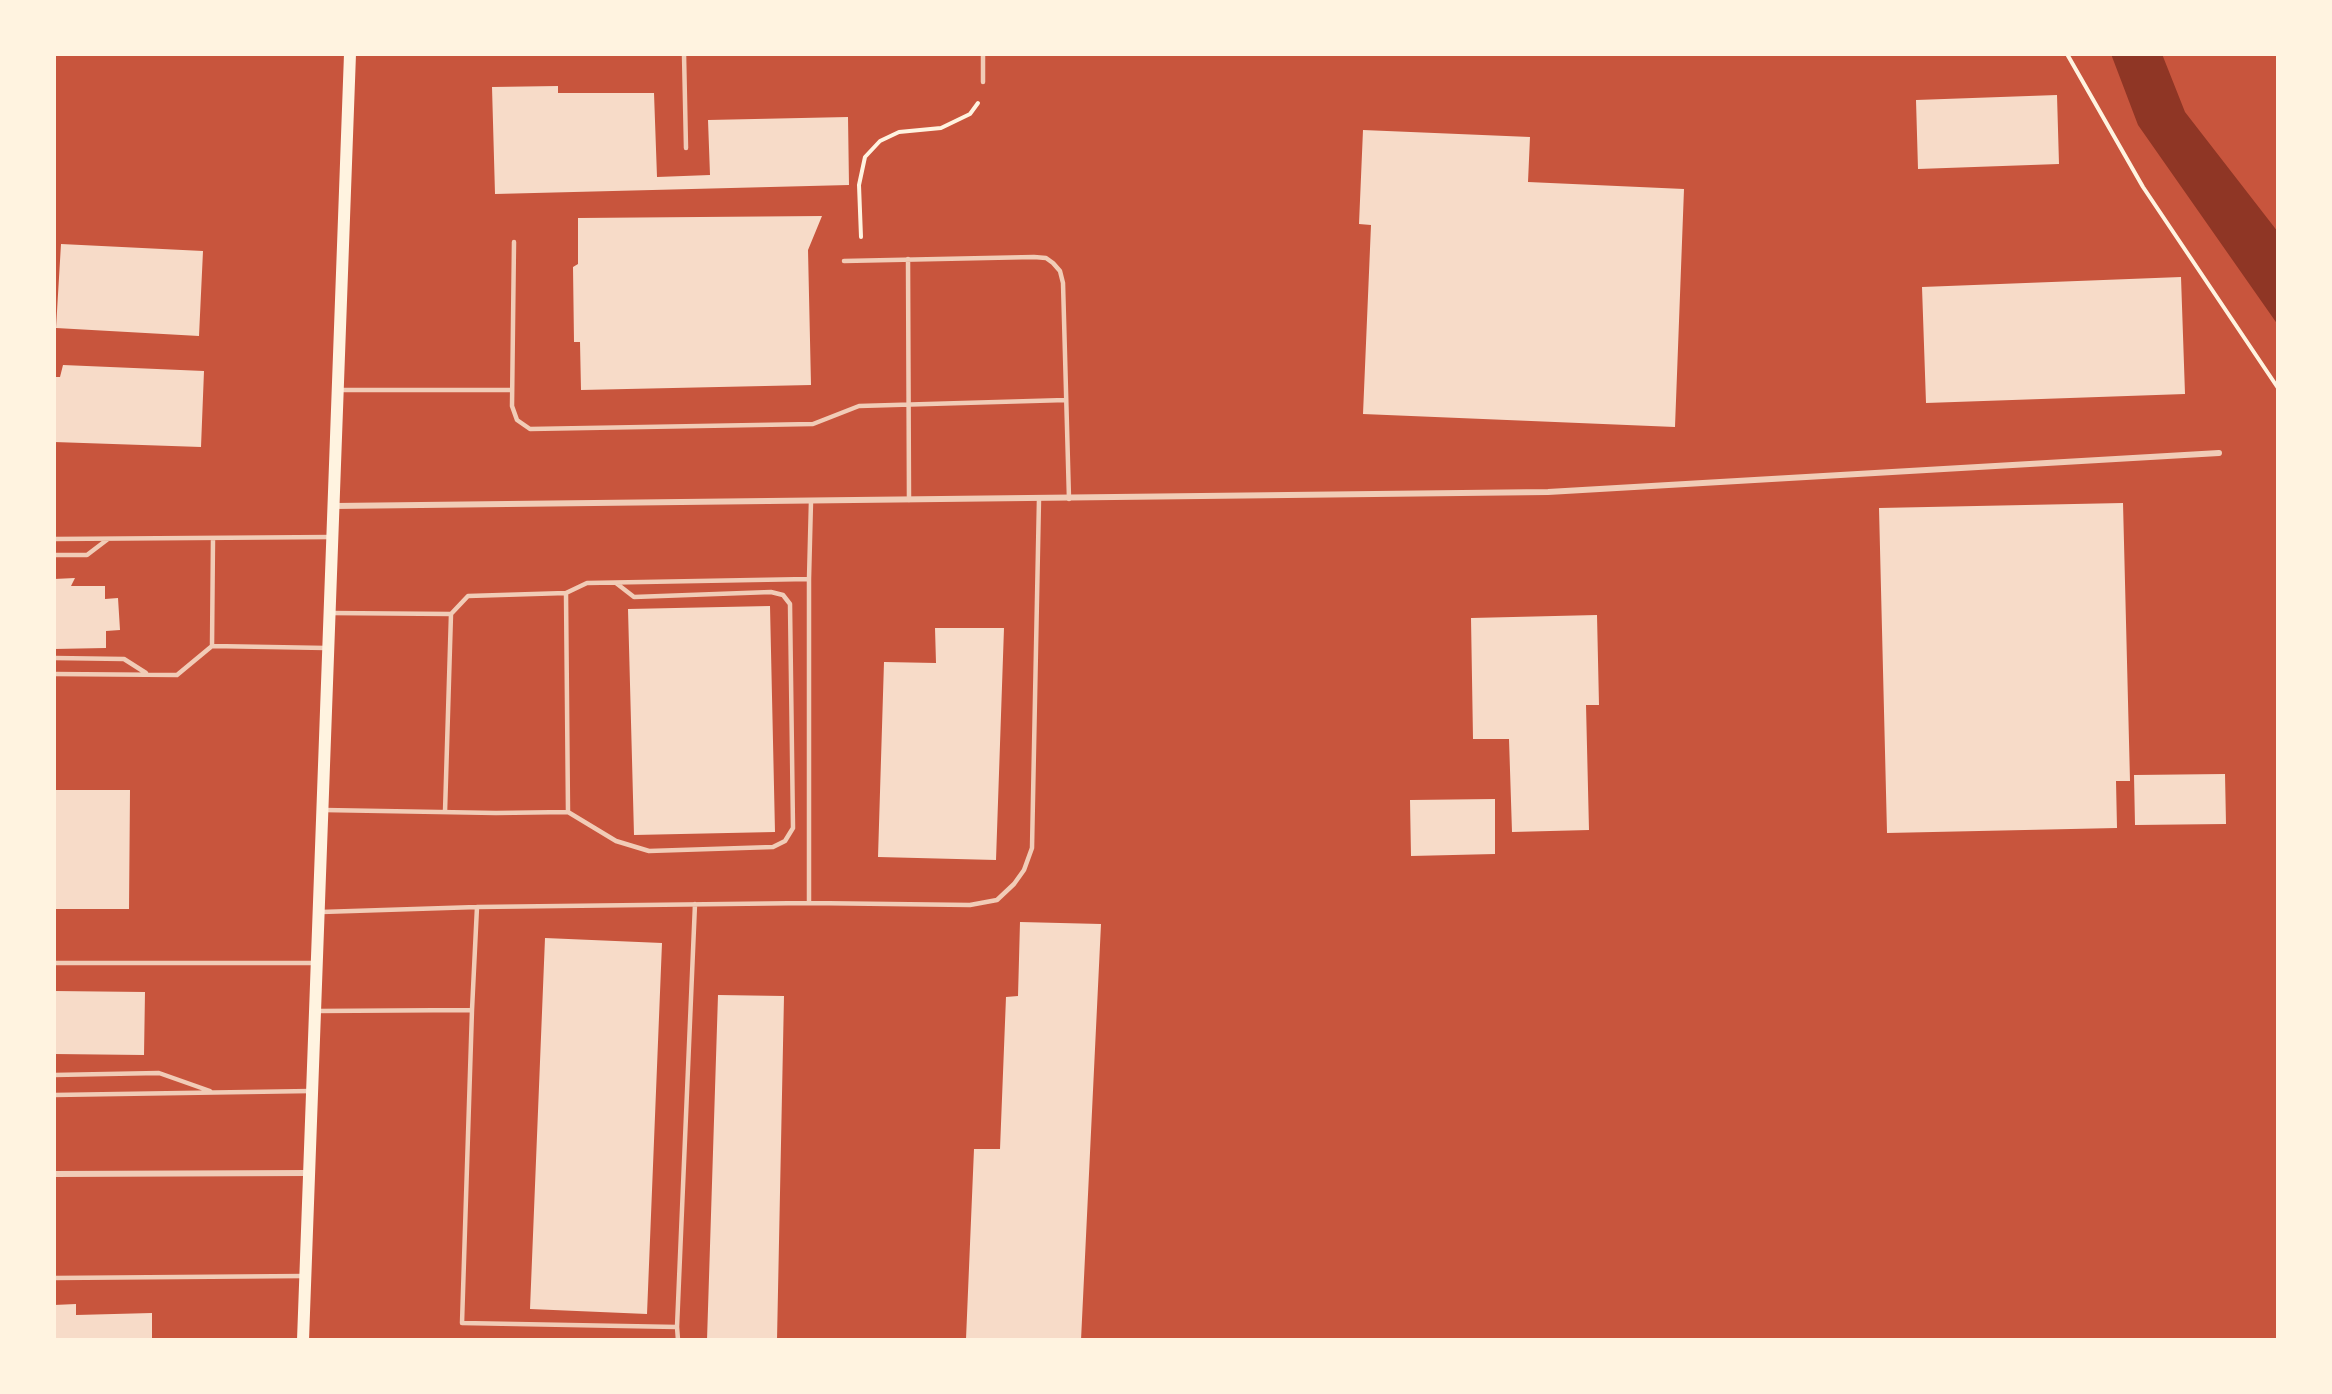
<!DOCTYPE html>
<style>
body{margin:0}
#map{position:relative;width:2332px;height:1394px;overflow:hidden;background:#c8553d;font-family:Lato,sans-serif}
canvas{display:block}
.frame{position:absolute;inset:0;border:56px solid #fff3e0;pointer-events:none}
</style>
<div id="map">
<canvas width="2332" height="1394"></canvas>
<div class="frame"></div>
</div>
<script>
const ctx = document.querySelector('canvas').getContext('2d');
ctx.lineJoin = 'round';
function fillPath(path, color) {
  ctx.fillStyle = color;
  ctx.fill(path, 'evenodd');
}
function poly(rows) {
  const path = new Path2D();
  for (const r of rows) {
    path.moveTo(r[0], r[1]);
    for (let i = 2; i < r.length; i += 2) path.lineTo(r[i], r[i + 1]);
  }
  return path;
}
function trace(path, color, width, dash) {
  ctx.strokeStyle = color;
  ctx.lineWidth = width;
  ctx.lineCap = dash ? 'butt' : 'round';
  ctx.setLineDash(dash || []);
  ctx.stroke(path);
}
fillPath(poly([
 [2111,54,2162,54,2185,112,2278,232,2278,325,2138,125]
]), '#8f3625');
fillPath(poly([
 [558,86,558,93,654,93,657,177,710,175,708,120,848,117,849,185,495,194,492,87],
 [2057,95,2059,164,1918,169,1916,100],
 [1363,130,1530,137,1528,182,1684,189,1675,427,1363,414,1371,225,1359,224],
 [822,216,808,250,811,385,581,390,580,342,574,342,573,267,578,264,578,218],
 [61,244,203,251,199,336,56,328],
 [2181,277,2185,394,1926,403,1922,287],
 [63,365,204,371,201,447,54,442,54,377,60,377],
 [2123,503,2130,781,2116,781,2117,828,1887,833,1879,508],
 [75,578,71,586,105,586,105,599,118,598,120,630,106,631,106,648,54,649,54,579],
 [770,606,775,832,634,835,628,609],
 [1597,615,1599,705,1586,705,1589,830,1512,832,1509,739,1473,739,1471,618],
 [935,628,1004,628,996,860,878,857,884,662,936,663],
 [2225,774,2226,824,2135,825,2134,775],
 [54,790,130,790,129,909,54,909],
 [1495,799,1495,854,1411,856,1410,800],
 [1020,922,1101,924,1081,1340,966,1339,974,1149,1000,1149,1006,997,1018,996],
 [545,938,662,943,647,1314,530,1309],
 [54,991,145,992,144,1055,54,1054],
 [718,995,784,996,777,1340,707,1340],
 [76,1304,76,1315,152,1313,152,1340,54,1340,54,1305]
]), '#f7dbc8');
trace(poly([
 [2067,54,2143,187,2278,388],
 [861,237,859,185,865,157,880,141,899,132,941,128,970,114,978,103]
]), '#fff3e0', 4);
trace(poly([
 [684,54,686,148],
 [983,54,983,82],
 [514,242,512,406,517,420,530,429,813,424,859,406,1066,400],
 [908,259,909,500],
 [844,261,1034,257,1046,258,1053,263,1060,271,1063,283,1069,499],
 [340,390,512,390],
 [54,539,332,537],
 [54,555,87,555,108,539],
 [566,593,587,583,809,579],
 [212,646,213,538],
 [54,658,124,659,146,673],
 [54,674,177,675,212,646,326,648],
 [324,810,496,813,568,812,566,593,468,596,451,614,330,613],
 [445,812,451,614],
 [568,812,616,841,649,851,773,847,785,841,793,828,790,604,783,595,771,592,634,597,616,583],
 [809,903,809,579,811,501],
 [321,912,477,907,809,903,970,905,997,900,1014,884,1024,870,1032,848,1039,499],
 [54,963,317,963],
 [472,1010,477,907],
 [317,1011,472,1010,462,1323,677,1327,695,904],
 [54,1075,159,1073,210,1091],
 [54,1095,311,1091],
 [54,1278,305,1276],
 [677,1327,678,1340]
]), '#f1ccb7', 4.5);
trace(poly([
 [334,506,1548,492,2219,453],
 [54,1174,309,1173]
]), '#f1ccb7', 6);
trace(poly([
 [303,1340,350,54]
]), '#fff3e0', 12);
</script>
